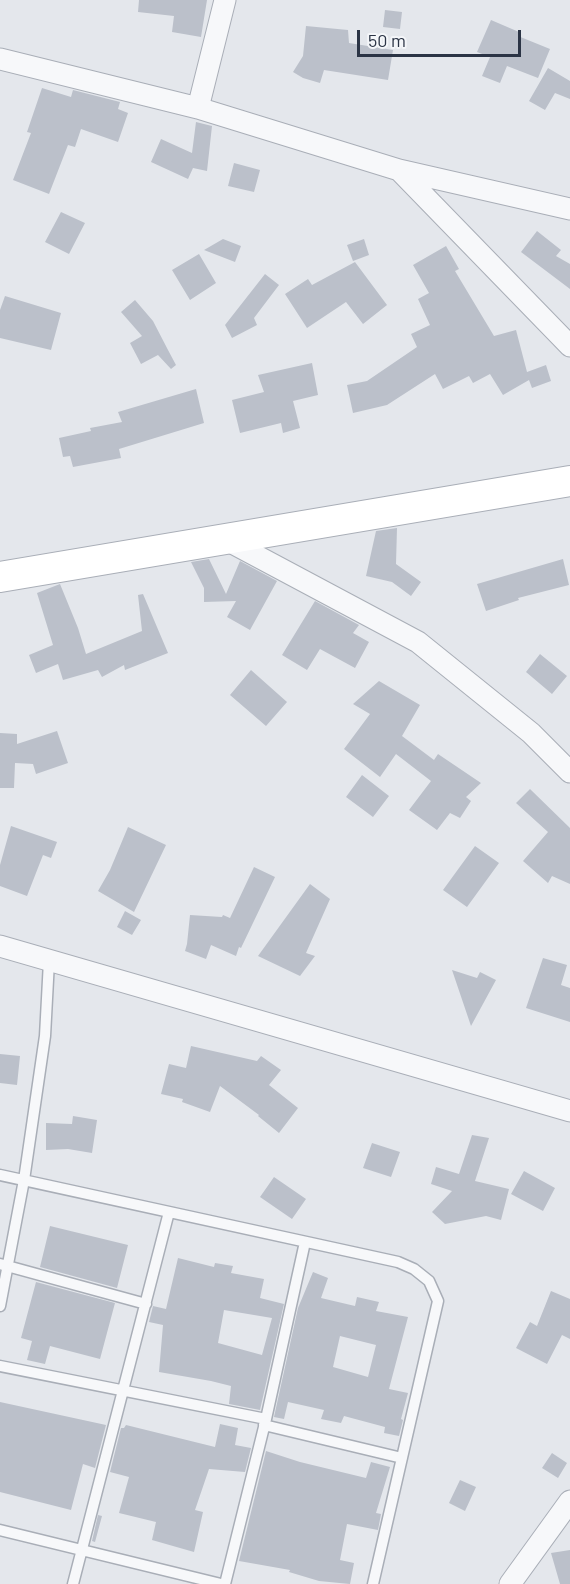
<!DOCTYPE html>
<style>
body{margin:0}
#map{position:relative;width:570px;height:1584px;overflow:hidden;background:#e4e7ec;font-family:Barlow,sans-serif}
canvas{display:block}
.scale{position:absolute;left:357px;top:30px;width:164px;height:27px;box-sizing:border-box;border:3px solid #2b3445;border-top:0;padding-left:8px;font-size:18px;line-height:21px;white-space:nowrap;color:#2b3445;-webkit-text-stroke:4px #f4f6f9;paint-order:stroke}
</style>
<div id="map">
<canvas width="570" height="1584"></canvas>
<div class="scale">50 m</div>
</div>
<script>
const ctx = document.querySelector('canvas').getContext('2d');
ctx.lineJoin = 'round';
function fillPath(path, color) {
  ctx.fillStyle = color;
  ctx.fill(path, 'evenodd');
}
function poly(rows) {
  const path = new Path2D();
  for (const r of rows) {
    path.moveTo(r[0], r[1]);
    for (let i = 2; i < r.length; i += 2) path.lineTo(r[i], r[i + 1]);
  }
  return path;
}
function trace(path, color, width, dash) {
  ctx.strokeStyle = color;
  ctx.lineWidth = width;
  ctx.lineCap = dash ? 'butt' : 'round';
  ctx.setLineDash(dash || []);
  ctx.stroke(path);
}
fillPath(poly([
 [139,0,207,0,201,37,172,32,174,16,138,12],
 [385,10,402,12,400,29,383,27],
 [491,20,519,32,518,36,550,49,538,78,507,66,500,83,482,76,490,57,477,52],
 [306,26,348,30,349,43,393,50,388,80,324,70,320,83,303,78,293,72,303,56],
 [548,68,570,81,570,99,555,93,545,110,529,101],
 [42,88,71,97,73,90,120,102,118,109,128,113,118,142,81,129,75,147,68,145,49,194,13,180,31,133,27,132],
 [196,122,212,126,207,171,193,168,188,179,151,162,161,139,192,153],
 [234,163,260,170,254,192,228,186],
 [61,212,85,223,69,254,45,242],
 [537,231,561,250,556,256,570,264,570,289,521,252],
 [223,239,241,246,235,262,204,250],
 [364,239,369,255,353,261,347,245],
 [446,246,459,269,455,271,494,336,516,330,527,372,546,365,551,381,532,388,529,380,503,395,490,374,473,383,469,376,443,389,435,374,387,405,353,413,347,385,367,381,417,347,411,334,430,325,418,299,429,293,413,265],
 [199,254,216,283,190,300,172,270],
 [355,262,387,305,363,324,346,302,307,328,285,294,308,279,312,285],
 [265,274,279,285,254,318,257,325,232,338,225,325],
 [5,296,61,313,51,350,0,338,0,310],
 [135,300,153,321,168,350,176,365,171,369,158,355,141,364,130,343,142,336,121,312],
 [312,363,318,395,293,401,300,428,283,433,281,423,240,433,232,400,264,392,258,375],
 [196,389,204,423,119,449,121,458,73,467,70,456,63,457,59,438,91,431,90,428,122,422,118,412],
 [397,528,396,564,421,582,411,596,392,582,366,576,376,531],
 [209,559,226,594,240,561,277,581,250,630,227,617,236,601,204,602,204,588,191,562],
 [563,559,569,585,518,598,519,600,486,611,477,584],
 [60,584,78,628,86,654,142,631,138,595,143,594,168,653,125,670,124,665,102,677,98,670,63,680,58,664,36,673,29,655,53,645,37,593],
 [315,601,359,625,353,633,369,642,355,668,320,649,307,670,282,655],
 [540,654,567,676,552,694,526,672],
 [251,670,287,702,266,726,230,695],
 [379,681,420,705,402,736,434,760,438,754,481,783,466,797,471,801,460,818,450,813,437,830,409,810,431,781,396,754,380,777,344,749,370,714,353,704],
 [57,731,68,763,36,774,33,764,15,763,14,788,0,788,0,733,17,734,17,744],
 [362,775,389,796,373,817,346,797],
 [530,789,570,828,570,884,552,876,548,883,523,861,548,832,516,803],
 [11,826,57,842,51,858,43,855,27,896,0,886,0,865],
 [128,827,166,845,134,912,98,891,110,870],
 [475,846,499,863,467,907,443,890],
 [254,867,275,877,241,948,239,947,236,956,211,945,206,959,185,951,187,944,190,915,222,917,223,915,230,918],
 [310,884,330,899,306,953,315,956,300,976,258,956],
 [125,911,141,920,132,935,117,927],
 [543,958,567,965,561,985,570,988,570,1022,526,1008],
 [452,970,477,978,480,972,496,980,471,1026],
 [191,1046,257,1061,261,1056,281,1070,269,1085,298,1108,279,1133,258,1116,259,1115,220,1086,210,1112,182,1102,183,1099,161,1094,169,1064,186,1068],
 [0,1054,20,1056,17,1085,0,1083],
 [73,1116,97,1120,92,1153,68,1149,46,1150,46,1123,72,1124],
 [472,1135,489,1138,475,1181,509,1189,501,1220,486,1216,445,1224,432,1212,452,1191,431,1184,436,1167,459,1174],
 [372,1143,400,1152,391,1177,363,1168],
 [524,1171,555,1188,543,1211,511,1194],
 [274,1177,306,1199,292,1219,260,1197],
 [50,1226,128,1245,117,1288,40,1267],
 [178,1258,214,1267,215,1263,233,1266,231,1273,264,1279,260,1298,284,1304,260,1410,229,1404,231,1386,211,1381,159,1372,163,1325,149,1322,153,1306,166,1309],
 [224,1310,272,1318,262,1355,218,1343],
 [313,1272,328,1278,321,1298,355,1306,357,1297,379,1302,376,1311,408,1317,389,1389,408,1393,401,1419,403,1420,399,1436,384,1433,385,1427,344,1416,341,1423,321,1419,324,1410,288,1402,284,1419,274,1417,298,1308],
 [340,1336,376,1345,368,1377,333,1367],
 [36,1282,115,1303,100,1359,50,1346,45,1364,27,1360,32,1341,21,1338],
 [551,1291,570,1299,570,1339,562,1335,547,1364,516,1348,530,1322,537,1326],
 [0,1402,106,1425,95,1468,83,1464,71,1510,0,1492],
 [220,1424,238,1428,235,1445,251,1448,245,1472,209,1469,195,1510,203,1512,194,1552,152,1540,156,1522,119,1513,129,1477,110,1472,121,1428,124,1428,126,1425,215,1447],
 [266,1451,300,1462,366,1478,371,1462,390,1467,376,1513,381,1514,378,1530,347,1524,340,1560,354,1563,350,1584,319,1581,289,1572,290,1570,239,1561],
 [552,1453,567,1463,558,1478,542,1468],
 [460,1480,476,1487,465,1511,449,1503],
 [98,1515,102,1516,95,1542,92,1541],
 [570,1550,570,1584,560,1584,551,1553]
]), '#bbc0ca');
const lane = poly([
 [0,1175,398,1262,414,1269,429,1281,438,1301,373,1584],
 [0,1264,146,1304],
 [0,1306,24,1180,45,1036,49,961],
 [0,1366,266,1419],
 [264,1425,402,1458],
 [0,1530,221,1584],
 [73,1584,169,1212],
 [225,1584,266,1419,305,1242]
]);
const street = poly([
 [0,59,198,108,399,170,570,346],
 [198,108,225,0],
 [399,170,570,209],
 [223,538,418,642,531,733,570,772],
 [0,946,570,1111],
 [510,1584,570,1501]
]);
const secondary = poly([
 [0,577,570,481]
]);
trace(lane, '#a9aeb7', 13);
trace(street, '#a9aeb7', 23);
trace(secondary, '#a9aeb7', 32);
trace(lane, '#f7f8fa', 10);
trace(street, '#f7f8fa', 21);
trace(secondary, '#fff', 30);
</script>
